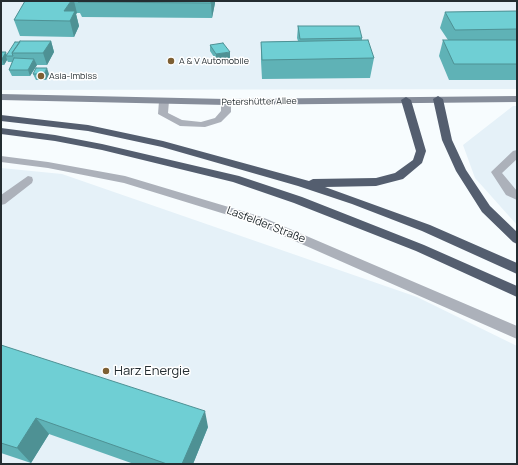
<!DOCTYPE html>
<meta charset="utf-8">
<style>
body{margin:0}
#map{position:relative;width:518px;height:465px;overflow:hidden;background:#f7fcfe;font-family:Manrope,sans-serif}
canvas{display:block}
.frame{position:absolute;inset:0;border:2px solid #242d31;pointer-events:none}
</style>
<div id="map">
<canvas width="518" height="465"></canvas>
<div class="frame"></div>
</div>
<script>
const ctx = document.querySelector('canvas').getContext('2d');
ctx.lineJoin = 'round';
function fillPath(path, color) {
  ctx.fillStyle = color;
  ctx.fill(path, 'evenodd');
}
function poly(rows) {
  const path = new Path2D();
  for (const r of rows) {
    path.moveTo(r[0], r[1]);
    for (let i = 2; i < r.length; i += 2) path.lineTo(r[i], r[i + 1]);
  }
  return path;
}
function trace(path, color, width, dash) {
  ctx.strokeStyle = color;
  ctx.lineWidth = width;
  ctx.lineCap = dash ? 'butt' : 'round';
  ctx.setLineDash(dash || []);
  ctx.stroke(path);
}
function write(font, color, halo, rows, align = 'center') {
  ctx.font = font + ' Manrope,sans-serif';
  ctx.lineWidth = 3;
  ctx.setLineDash([]);
  ctx.textBaseline = 'middle';
  ctx.strokeStyle = halo;
  ctx.fillStyle = color;
  for (const [text, x, y, turn = 0] of rows) {
    ctx.save();
    ctx.translate(x, y);
    ctx.rotate((+turn || 0) * Math.PI / 180);
    ctx.textAlign = isNaN(turn) ? turn : align;
    if (halo) ctx.strokeText(text, 0, 0);
    ctx.fillText(text, 0, 0);
    ctx.restore();
  }
}
fillPath(poly([
 [1,1,517,1,517,89,1,90],
 [513,106,517,106,517,225,475,178,463,145],
 [1,168,62,174,417,297,517,346,517,464,1,464]
]), '#e5f1f8');
fillPath(poly([
 [517,150,517,159,502,173,517,191,517,200,506,195,491,172,513,151,517,150],
 [28,176,32,177,33,180,32,183,5,204,1,205,1,195,28,176]
]), '#acb1ba');
fillPath(poly([
 [164,98,169,101,168,113,182,120,201,122,215,118,221,111,221,102,226,99,231,102,231,112,221,122,205,127,180,126,158,114,159,101,164,98],
 [1,156,48,162,125,176,262,217,517,326,517,339,254,223,124,183,48,168,1,162,1,156]
]), '#acb1ba');
fillPath(poly([
 [1,94,226,99,517,96,517,102,226,105,1,100,1,94]
]), '#868d9a');
fillPath(poly([
 [438,96,443,99,452,140,466,170,490,206,517,232,517,244,513,242,482,212,456,171,442,140,433,99,438,96],
 [406,97,411,100,426,151,422,163,403,179,376,186,325,187,430,225,517,263,517,274,422,231,352,204,298,186,162,147,88,131,1,121,1,115,88,125,163,141,309,181,313,179,376,178,395,173,413,160,416,151,401,100,406,97],
 [1,128,55,135,102,144,239,176,302,197,424,245,517,286,517,297,416,251,294,203,233,182,102,150,55,141,1,134,1,128]
]), '#545e6f');
fillPath(poly([
 [25,1,215,1,215,3,212,18,82,17,80,13,77,13,76,14,79,26,74,37,20,36,14,20],
 [517,11,517,80,449,80,439,56,443,40,448,40,440,28,445,12],
 [298,26,362,38,362,41,374,58,370,78,262,79,261,61,261,42,298,41,297,38],
 [42,41,51,41,54,52,47,65,37,65,30,76,12,76,9,70,12,62,8,62,7,60,4,65,1,65,1,52,7,55],
 [210,45,230,58,216,60,210,51],
 [33,74,49,74,46,80,36,80],
 [1,345,208,427,193,464,134,464,49,434,31,463,1,453]
]), '#5fb2b6');
fillPath(poly([
 [71,1,74,1,77,13,76,14,79,26,74,37,70,21,64,11],
 [211,1,215,1,215,3,212,18,211,3],
 [51,41,54,52,47,65,43,53],
 [6,52,7,56,6,56,7,60,4,65,2,59],
 [230,52,230,58,216,60,216,54],
 [34,59,37,65,30,76,28,70],
 [47,68,49,74,46,80,44,74],
 [205,411,208,427,193,464,182,464],
 [36,418,49,434,31,463,17,448]
]), '#4e9194');
const building = poly([
 [25,1,71,1,64,11,75,11,70,21,14,20,25,1],
 [79,1,211,1,211,3,78,2,79,1],
 [517,11,517,29,455,30,445,12,517,11],
 [298,26,359,26,362,38,300,39,298,26],
 [368,40,374,58,262,60,261,42,368,40],
 [443,40,517,40,517,64,454,64,443,40],
 [20,41,51,41,43,53,12,53,20,41],
 [15,42,20,42,12,53,13,56,6,56,15,42],
 [223,43,230,52,216,54,210,45,223,43],
 [1,52,6,52,2,59,1,59,1,52],
 [14,58,34,59,28,70,9,70,14,58],
 [36,68,47,68,44,74,33,74,36,68],
 [1,345,205,411,182,464,167,464,36,418,17,448,1,443,1,345]
]);
fillPath(building, '#6fcfd4');
trace(building, '#4e9194', 1);
for (const [x, y, r, color] of [
 [171,61,4,"#7d5f33"],
 [41,76,4,"#7d5f33"],
 [106,371,4,"#7d5f33"]
]) {
  const dot = new Path2D();
  dot.arc(x, y, r, 0, 2 * Math.PI);
  ctx.fillStyle = color;
  ctx.fill(dot);
  trace(dot, '#fff', 1.5);
}
write('9px', '#242d31', '#fff', [
 ["A & V Automobile",179,61],
 ["Asia-Imbiss",49,76]
], 'left');
write('9px', '#242d31', '#fff', [
 ["Petershütter Allee",259,102,-1]
]);
write('11px', '#242d31', '#fff', [
 ["Lasfelder Straße",266,225,21]
]);
write('13px', '#242d31', '#fff', [
 ["Harz Energie",114,371]
], 'left');
</script>
